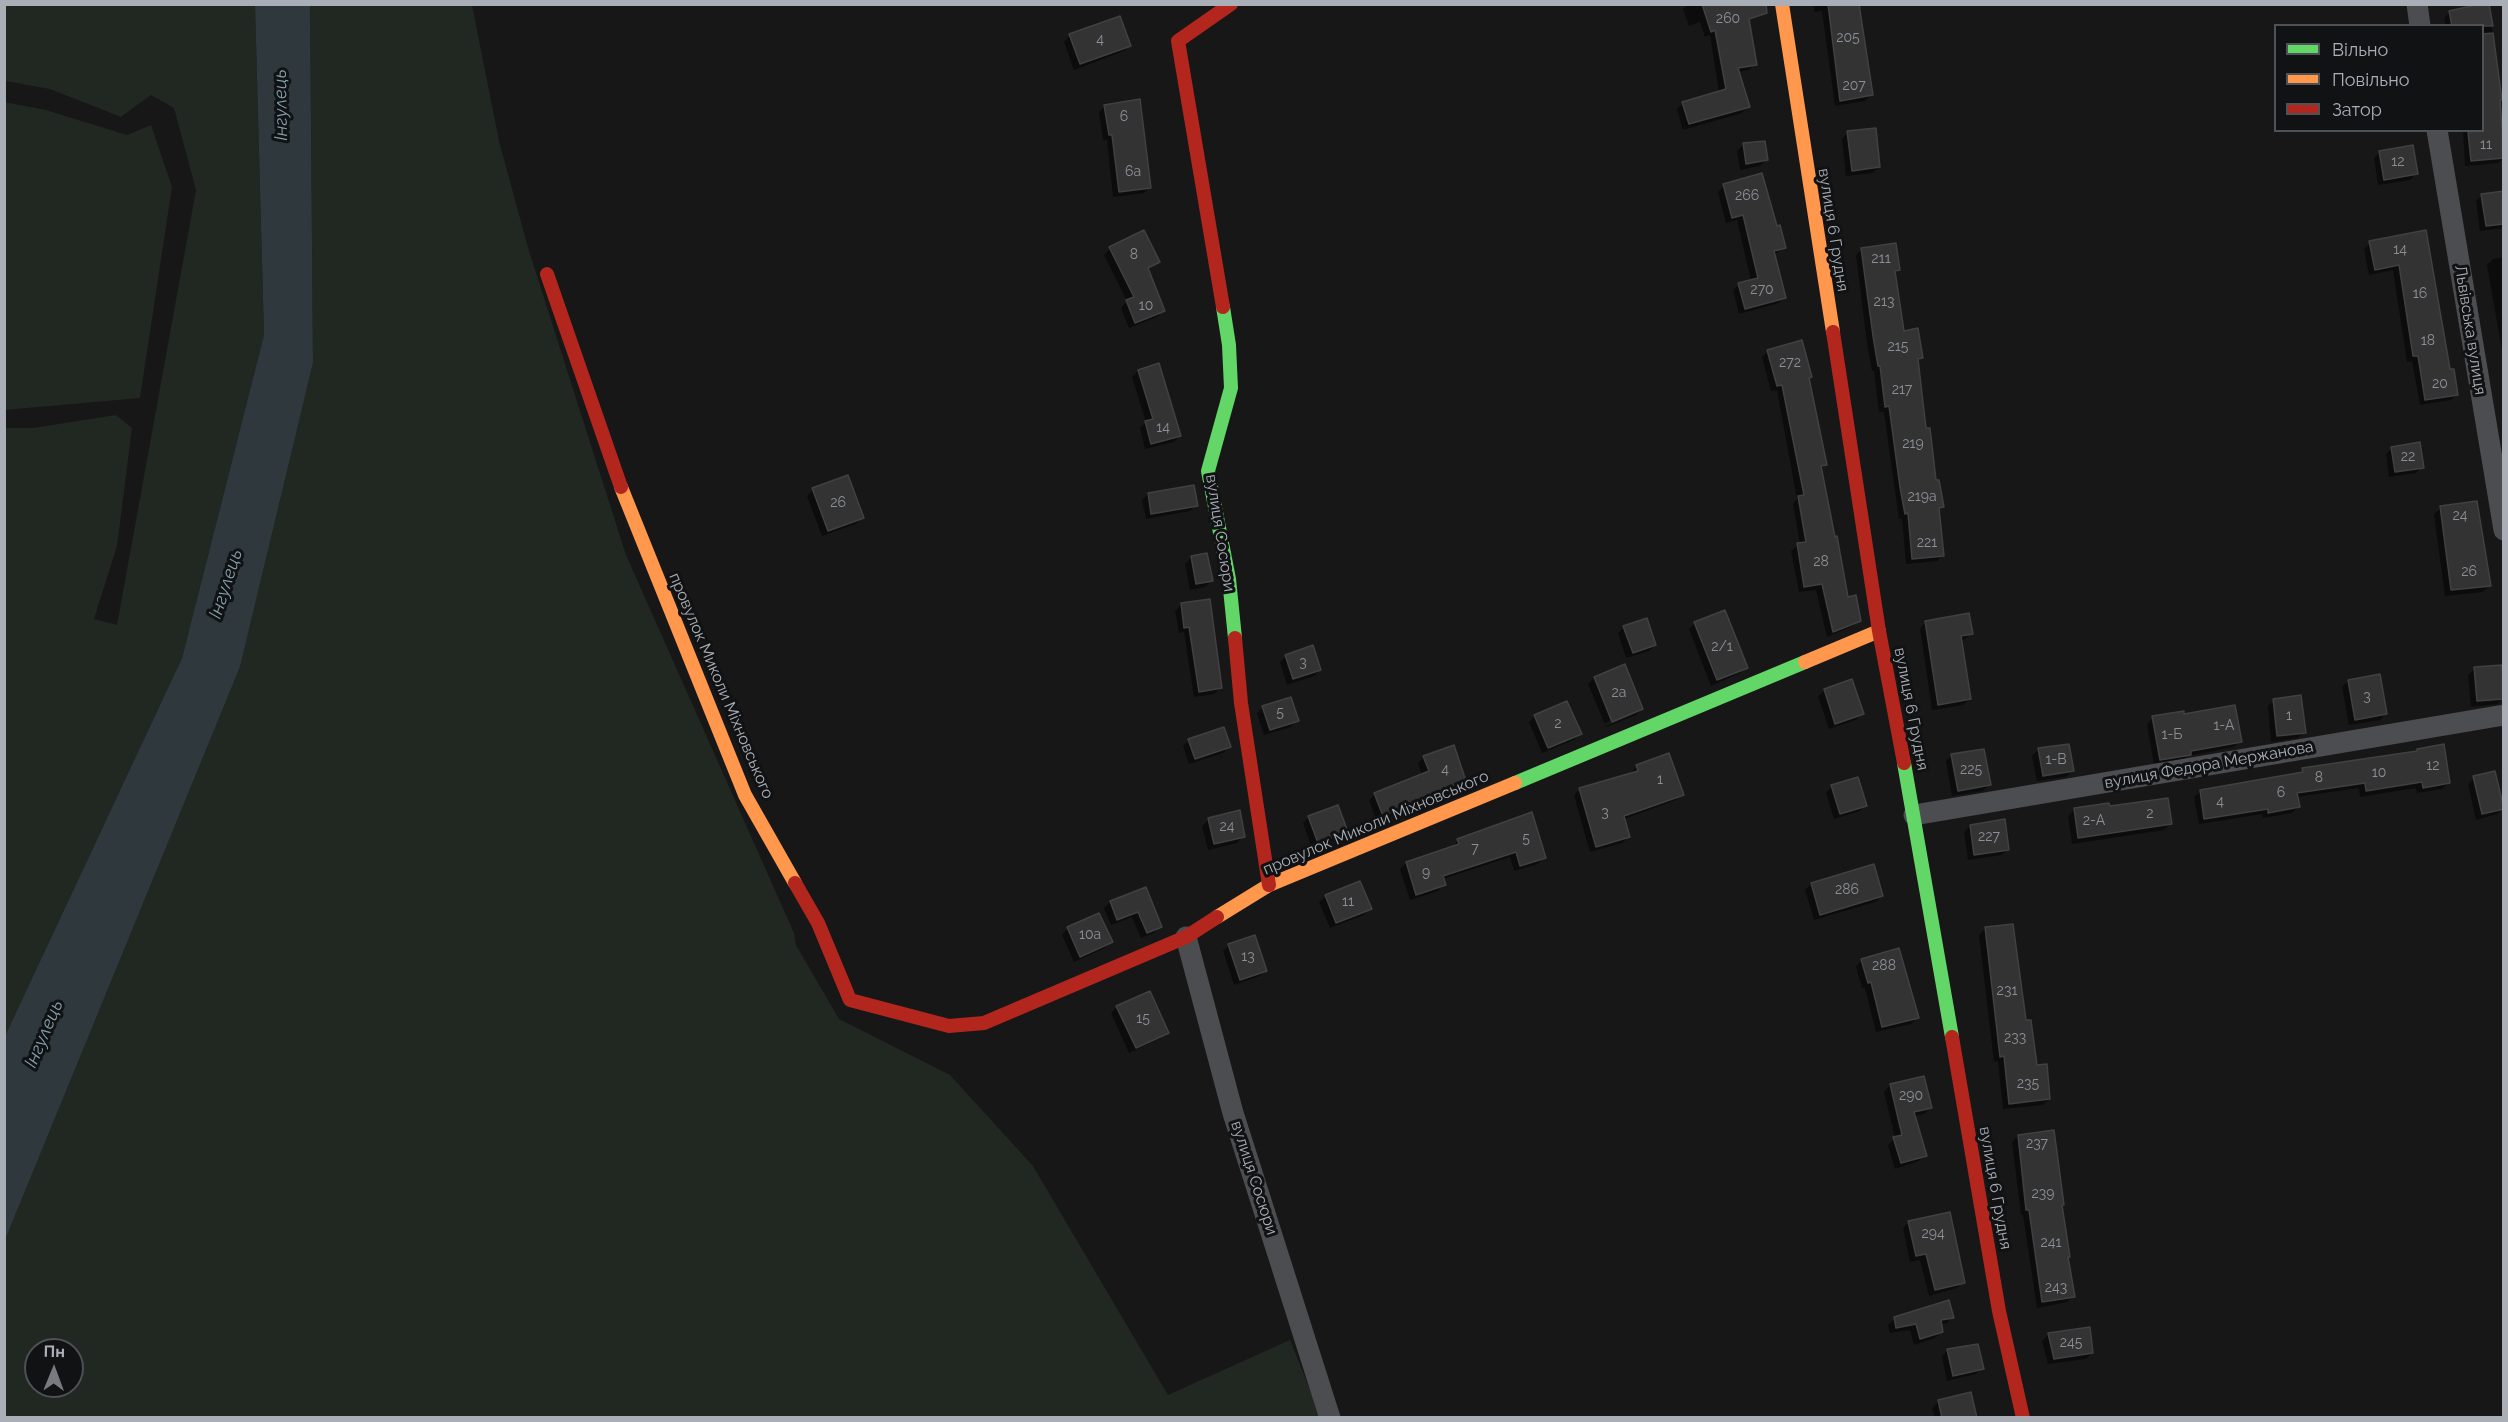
<!DOCTYPE html>
<meta charset="utf-8">
<style>
body{margin:0}
#map{position:relative;width:2508px;height:1422px;overflow:hidden;background:#171717;font-family:Raleway,sans-serif}
canvas{display:block}
.frame{position:absolute;inset:0;border:6px solid #aaafb7;pointer-events:none}
.legend{position:absolute;left:2274px;top:24px;width:210px;height:108px;box-sizing:border-box;background:#111213;border:2px solid #4e5155;margin:0;padding:8px 10px;list-style:none;font-size:18px;color:#aaafb7}
.legend li{display:flex;align-items:center;gap:12px;height:30px}
.legend b{width:30px;border:2px solid #4e5155}
.north{position:absolute;left:24px;top:1338px;width:60px;height:60px;box-sizing:border-box;background:#111213;border:2px solid #4e5155;border-radius:50%;rotate:1deg;font-size:16px;font-weight:700;line-height:24px;text-align:center;color:#aaafb7}
.north::after{content:'';display:block;margin:auto;width:21px;height:27px;background:#777a7f;clip-path:polygon(50% 0,100% 100%,50% 72%,0 100%)}
</style>
<div id="map">
<canvas width="2508" height="1422"></canvas>
<div class="frame"></div>
<ul class="legend">
<li><b style="height:8px;background:#63d668"></b>Вільно</li>
<li><b style="height:8px;background:#ff974d"></b>Повільно</li>
<li><b style="height:8px;background:#b3261e"></b>Затор</li>
</ul>
<div class="north">Пн</div>
</div>
<script>
const ctx = document.querySelector('canvas').getContext('2d');
ctx.lineJoin = 'round';
function fillPath(path, color) {
  ctx.fillStyle = color;
  ctx.fill(path, 'evenodd');
}
function poly(rows) {
  const path = new Path2D();
  for (const r of rows) {
    path.moveTo(r[0], r[1]);
    for (let i = 2; i < r.length; i += 2) path.lineTo(r[i], r[i + 1]);
  }
  return path;
}
function trace(path, color, width, dash) {
  ctx.strokeStyle = color;
  ctx.lineWidth = width;
  ctx.lineCap = dash ? 'butt' : 'round';
  ctx.setLineDash(dash || []);
  ctx.stroke(path);
}
function write(font, color, halo, rows, align = 'center') {
  ctx.font = font + ' Raleway,sans-serif';
  ctx.lineWidth = 6;
  ctx.setLineDash([]);
  ctx.textBaseline = 'middle';
  ctx.strokeStyle = halo;
  ctx.fillStyle = color;
  for (const [text, x, y, turn = 0] of rows) {
    ctx.save();
    ctx.translate(x, y);
    ctx.rotate((+turn || 0) * Math.PI / 180);
    ctx.textAlign = isNaN(turn) ? turn : align;
    if (halo) ctx.strokeText(text, 0, 0);
    ctx.fillText(text, 0, 0);
    ctx.restore();
  }
}
fillPath(poly([
 [5,5,255,5,264,335,182,658,5,1036,5,428,33,428,116,415,132,428,117,546,94,619,117,625,196,190,174,108,151,95,121,117,50,89,5,81],
 [310,5,472,5,499,141,529,251,626,555,794,933,796,945,839,1019,950,1075,1033,1166,1168,1395,1290,1340,1321,1417,5,1418,5,1240,240,667,313,363],
 [36,1350,72,1350,72,1386,36,1386],
 [4,102,46,110,127,135,151,125,172,187,140,398,5,410]
]), '#212721');
fillPath(poly([
 [255,5,310,5,313,363,240,667,5,1240,5,1036,182,658,264,335]
]), '#2f383c');
fillPath(poly([
 [1688,4,1750,4,1754,16,1748,22,1755,64,1749,70,1738,72,1748,107,1742,113,1683,130,1677,109,1683,103,1719,92,1710,35,1705,37,1700,22,1689,26,1683,9],
 [1814,4,1854,4,1871,95,1865,101,1835,106,1822,11,1814,12],
 [2487,5,2493,35,2501,100,2499,102,2504,158,2498,163,2465,166,2463,130,2482,130,2482,26,2446,26,2444,18,2450,12],
 [1070,35,1130,45,1124,51,1074,70,1064,42],
 [1105,106,1150,187,1144,193,1113,197,1107,140,1103,140,1099,112],
 [1848,132,1879,167,1873,173,1846,176,1842,139],
 [1743,145,1766,160,1760,166,1740,170,1737,151],
 [2380,152,2416,174,2410,180,2378,185,2374,158],
 [1724,186,1775,228,1784,248,1774,255,1785,297,1779,303,1739,314,1733,290,1739,284,1751,281,1737,220,1726,223,1718,192],
 [2504,193,2504,228,2480,231,2476,201,2482,195],
 [2425,232,2449,371,2457,394,2451,400,2420,405,2412,361,2407,362,2393,270,2369,275,2364,249,2370,243],
 [1110,249,1158,262,1147,270,1163,311,1157,317,1129,328,1121,308,1127,301,1104,255],
 [1862,249,1899,269,1894,274,1902,332,1922,358,1917,363,1924,430,1942,507,1938,511,1943,555,1937,561,1906,564,1902,519,1899,519,1884,412,1879,412,1874,371,1872,371,1867,343,1856,255],
 [2504,257,2504,362,2487,265,2493,259],
 [1768,351,1808,379,1825,465,1820,470,1833,538,1847,599,1859,620,1853,626,1827,637,1816,590,1799,592,1791,551,1800,544,1793,504,1797,499,1777,390,1771,391,1762,357],
 [1138,371,1180,436,1174,442,1145,449,1140,428,1146,422,1132,377],
 [2392,448,2422,467,2416,473,2389,477,2386,454],
 [813,490,862,518,856,524,822,536,807,496],
 [1148,494,1196,505,1190,511,1146,519,1142,500],
 [2441,508,2489,586,2483,592,2445,596,2434,514],
 [1191,558,1211,581,1205,587,1190,590,1185,564],
 [1181,605,1220,688,1214,694,1194,697,1184,632,1179,633,1175,611],
 [1926,622,1971,633,1965,639,1960,640,1970,699,1963,705,1932,710,1920,628],
 [1695,623,1746,667,1740,673,1711,686,1689,629],
 [1624,627,1655,645,1649,651,1626,658,1618,633],
 [1286,656,1320,670,1314,676,1287,685,1280,662],
 [1624,666,1642,709,1636,715,1606,727,1588,684,1594,678],
 [1636,710,1636,713,1606,726,1605,723],
 [2474,669,2504,698,2497,704,2471,707,2468,675],
 [2348,681,2386,713,2380,720,2349,725,2342,687],
 [1825,690,1862,714,1856,720,1829,729,1818,696],
 [2274,700,2304,732,2298,738,2271,742,2268,706],
 [1263,707,1297,720,1291,727,1264,735,1257,713],
 [2183,715,2240,741,2234,747,2188,756,2184,760,2154,765,2147,724,2153,718],
 [1535,716,1580,734,1574,740,1542,753,1529,722],
 [1189,740,1229,747,1223,753,1189,764,1183,746],
 [2067,746,2072,771,2066,777,2037,781,2032,756,2038,750],
 [2417,750,2448,783,2442,789,2417,793,2416,788,2360,797,2359,788,2296,797,2298,807,2292,813,2263,818,2262,814,2199,824,2194,797,2201,791,2298,775,2303,770,2414,753],
 [1952,755,1989,785,1983,791,1952,796,1946,761],
 [1424,757,1466,784,1460,790,1377,822,1369,800,1375,794,1422,775,1418,763],
 [1637,767,1682,794,1676,800,1624,819,1629,837,1622,843,1590,852,1574,795,1580,789,1631,775,1630,773],
 [2474,778,2503,808,2497,814,2476,820,2468,784],
 [1832,786,1866,805,1860,811,1834,819,1826,793],
 [2108,808,2171,823,2164,830,2072,844,2068,816,2074,810],
 [1309,817,1346,832,1340,838,1312,848,1303,823],
 [1208,820,1243,836,1237,843,1208,850,1202,826],
 [1502,826,1544,858,1538,864,1514,871,1510,857,1443,879,1444,884,1438,891,1410,900,1400,869,1406,863,1452,848,1458,840],
 [1970,826,2008,849,2002,855,1968,860,1964,832],
 [1811,884,1882,896,1875,902,1814,920,1805,890],
 [1145,889,1160,926,1154,933,1141,938,1132,917,1111,925,1104,908,1110,902],
 [1326,896,1370,909,1364,915,1330,928,1319,902],
 [1068,928,1111,942,1105,948,1074,962,1062,935],
 [1985,929,2025,1022,2035,1067,2049,1099,2043,1105,2003,1109,1998,1061,1994,1062,1979,935],
 [1229,945,1266,970,1260,976,1234,985,1223,951],
 [1862,960,1917,1018,1911,1024,1876,1032,1865,988,1862,988,1856,966],
 [1117,1007,1167,1032,1161,1038,1129,1053,1111,1013],
 [1890,1085,1930,1108,1924,1114,1914,1116,1925,1155,1919,1161,1895,1169,1888,1145,1895,1138,1884,1092],
 [2018,1136,2063,1205,2061,1206,2066,1258,2073,1296,2067,1302,2037,1308,2023,1215,2021,1215,2012,1142],
 [1909,1222,1963,1282,1957,1288,1929,1296,1920,1260,1910,1262,1903,1228],
 [1953,1317,1947,1323,1940,1324,1942,1332,1935,1338,1914,1345,1910,1330,1890,1333,1888,1325,1894,1319],
 [2089,1328,2092,1353,2086,1359,2048,1364,2042,1341,2048,1335],
 [1948,1350,1982,1368,1976,1374,1947,1381,1942,1356],
 [1970,1394,1974,1418,1935,1418,1932,1408,1938,1402]
]), '#0007');
const building = poly([
 [1702,4,1766,4,1767,13,1749,19,1757,65,1738,68,1750,107,1689,124,1682,102,1726,89,1715,30,1711,32,1702,4],
 [1828,4,1859,4,1873,95,1840,101,1828,4],
 [2480,4,2489,4,2493,26,2452,26,2449,11,2480,4],
 [1120,16,1131,46,1080,64,1069,34,1120,16],
 [2493,33,2502,100,2500,100,2504,158,2471,161,2468,132,2482,131,2482,34,2493,33],
 [1140,99,1151,188,1119,192,1112,135,1109,135,1104,105,1140,99],
 [1876,128,1880,167,1852,171,1847,131,1876,128],
 [1765,141,1768,160,1746,164,1743,143,1765,141],
 [2413,145,2418,174,2384,180,2379,151,2413,145],
 [1762,173,1777,226,1780,225,1786,248,1774,251,1786,298,1745,309,1738,283,1758,278,1743,215,1732,218,1723,184,1762,173],
 [2504,191,2504,224,2486,226,2481,194,2504,191],
 [1144,230,1160,262,1148,268,1165,311,1135,323,1126,300,1134,297,1109,247,1144,230],
 [2426,230,2450,369,2454,369,2458,395,2425,400,2418,356,2413,356,2399,265,2375,270,2369,241,2426,230],
 [1896,243,1900,270,1895,271,1904,331,1918,328,1923,358,1918,359,1926,428,1930,428,1936,480,1939,480,1944,507,1939,508,1944,556,1912,559,1908,513,1905,514,1900,487,1889,406,1885,407,1880,366,1878,366,1873,336,1861,248,1896,243],
 [1802,340,1812,377,1809,378,1827,465,1821,466,1835,537,1837,536,1848,597,1856,595,1861,621,1833,632,1822,584,1804,587,1797,543,1806,542,1798,496,1804,495,1782,385,1777,386,1767,350,1802,340],
 [1159,363,1181,436,1151,444,1145,421,1153,419,1138,370,1159,363],
 [2420,442,2424,468,2395,472,2391,447,2420,442],
 [848,475,864,518,828,531,812,488,848,475],
 [1194,485,1198,506,1151,514,1148,493,1194,485],
 [2477,501,2491,586,2451,590,2440,506,2477,501],
 [1207,553,1213,581,1196,584,1191,556,1207,553],
 [1210,599,1222,688,1199,692,1189,627,1184,628,1181,603,1210,599],
 [1725,610,1748,668,1717,680,1694,622,1725,610],
 [1969,613,1973,634,1961,636,1971,699,1938,705,1925,621,1969,613],
 [1647,618,1656,645,1633,653,1623,626,1647,618],
 [1313,645,1321,670,1293,679,1285,655,1313,645],
 [1625,664,1643,709,1612,722,1594,677,1625,664],
 [2502,665,2504,699,2477,701,2474,667,2502,665],
 [2380,674,2387,714,2355,720,2348,680,2380,674],
 [1852,679,1864,714,1835,724,1824,689,1852,679],
 [2301,695,2306,733,2277,736,2273,699,2301,695],
 [1291,697,1299,721,1270,730,1262,706,1291,697],
 [1567,701,1582,734,1548,748,1534,715,1567,701],
 [2235,705,2242,742,2191,751,2191,755,2160,760,2152,716,2184,711,2184,714,2235,705],
 [1224,727,1231,747,1195,759,1188,739,1224,727],
 [2069,744,2074,771,2043,776,2038,748,2069,744],
 [2444,744,2450,783,2423,788,2422,782,2366,791,2365,783,2297,793,2300,807,2268,813,2268,809,2204,819,2200,790,2303,772,2302,768,2417,751,2417,749,2444,744],
 [1454,745,1467,784,1383,816,1374,793,1429,771,1423,756,1454,745],
 [1984,749,1991,785,1958,791,1951,754,1984,749],
 [1669,753,1684,795,1624,816,1630,837,1596,847,1579,788,1638,771,1636,765,1669,753],
 [2495,771,2504,809,2482,814,2473,776,2495,771],
 [1858,777,1867,806,1840,814,1831,785,1858,777],
 [2168,798,2172,824,2078,838,2074,808,2109,803,2110,806,2168,798],
 [1338,805,1348,832,1318,843,1308,816,1338,805],
 [1240,810,1245,837,1214,844,1208,818,1240,810],
 [1532,812,1546,858,1520,866,1516,852,1443,876,1446,885,1416,895,1406,862,1459,844,1457,839,1532,812],
 [2005,819,2009,850,1974,855,1970,825,2005,819],
 [1874,864,1883,896,1820,915,1811,883,1874,864],
 [1360,881,1372,909,1336,923,1325,895,1360,881],
 [1146,887,1162,927,1147,933,1138,912,1117,920,1110,901,1146,887],
 [1099,913,1113,942,1080,957,1067,927,1099,913],
 [2013,924,2026,1020,2031,1020,2037,1065,2047,1064,2050,1099,2009,1104,2004,1056,2000,1057,1985,927,2013,924],
 [1255,935,1267,971,1240,980,1228,944,1255,935],
 [1899,948,1919,1018,1882,1027,1871,982,1868,983,1861,959,1899,948],
 [1150,991,1169,1033,1136,1048,1116,1006,1150,991],
 [1924,1076,1932,1108,1914,1112,1927,1156,1901,1163,1893,1137,1902,1135,1890,1084,1924,1076],
 [2054,1130,2064,1205,2062,1205,2070,1257,2068,1257,2075,1297,2042,1302,2029,1210,2026,1210,2018,1135,2054,1130],
 [1950,1212,1965,1283,1935,1290,1926,1254,1916,1256,1908,1221,1950,1212],
 [1949,1300,1954,1318,1941,1320,1943,1332,1920,1339,1916,1324,1896,1328,1894,1317,1949,1300],
 [2090,1327,2093,1353,2054,1359,2048,1333,2090,1327],
 [1978,1344,1984,1369,1953,1376,1947,1349,1978,1344],
 [1971,1392,1977,1418,1942,1418,1938,1400,1971,1392]
]);
fillPath(building, '#333334');
trace(building, '#404143', 1.5);
trace(poly([
 [2417,4,2420,26],
 [2437,130,2504,530],
 [1914,815,2504,715],
 [1186,937,1233,1113,1330,1418]
]), '#4c4d50', 21);
trace(poly([
 [1223,307,1229,345,1231,388,1208,471,1229,579,1235,638],
 [1904,763,1952,1037],
 [1515,783,1805,662]
]), '#63d668', 14);
trace(poly([
 [1782,4,1833,332],
 [621,487,745,795,795,883],
 [1805,662,1879,631],
 [1217,917,1269,885,1515,783]
]), '#ff974d', 14);
trace(poly([
 [547,274,621,487],
 [1223,307,1178,41,1231,4],
 [1833,332,1879,631,1904,763],
 [1235,638,1241,703,1269,885],
 [795,883,818,923,850,1000,949,1026,984,1023,1186,937,1217,917],
 [1952,1037,1999,1311,2023,1418]
]), '#b3261e', 14);
write('14px', '#8c9096', null, [
 ["260",1728,19],
 ["205",1848,38],
 ["4",1100,40],
 ["207",1854,86],
 ["6",1124,117],
 ["11",2486,145],
 ["12",2398,162],
 ["6а",1133,172],
 ["266",1747,196],
 ["14",2400,250],
 ["8",1134,255],
 ["211",1881,259],
 ["270",1762,290],
 ["16",2420,294],
 ["213",1884,302],
 ["10",1146,306],
 ["18",2428,341],
 ["215",1898,347],
 ["272",1790,363],
 ["20",2440,384],
 ["217",1902,390],
 ["14",1163,428],
 ["219",1913,444],
 ["22",2408,457],
 ["219а",1922,497],
 ["26",838,503],
 ["24",2460,516],
 ["221",1927,543],
 ["28",1821,562],
 ["26",2469,572],
 ["2/1",1722,647],
 ["3",1303,663],
 ["2а",1619,693],
 ["3",2367,697],
 ["5",1280,713],
 ["1",2289,716],
 ["2",1558,724],
 ["1-А",2224,726],
 ["1-Б",2172,735],
 ["1-В",2056,760],
 ["12",2433,766],
 ["4",1445,770],
 ["225",1971,770],
 ["10",2379,773],
 ["8",2319,778],
 ["1",1660,780],
 ["6",2281,793],
 ["4",2220,802],
 ["3",1605,813],
 ["2",2150,814],
 ["2-А",2094,821],
 ["24",1227,827],
 ["227",1989,837],
 ["5",1526,839],
 ["7",1475,849],
 ["9",1426,873],
 ["286",1847,890],
 ["11",1348,902],
 ["10а",1090,935],
 ["13",1248,957],
 ["288",1884,966],
 ["231",2007,991],
 ["15",1143,1019],
 ["233",2015,1038],
 ["235",2028,1084],
 ["290",1911,1096],
 ["237",2037,1144],
 ["239",2043,1194],
 ["294",1933,1234],
 ["241",2051,1243],
 ["243",2056,1288],
 ["245",2071,1343]
]);
write('16px', '#aaafb7', '#111213', [
 ["вулиця 6 Грудня",1833,230,81],
 ["Львівська вулиця",2470,330,81],
 ["вулиця Сосюри",1220,533,81],
 ["провулок Миколи Міхновського",721,686,67],
 ["вулиця 6 Грудня",1911,709,79],
 ["вулиця Федора Мержанова",2209,765,-10],
 ["провулок Миколи Міхновського",1376,823,-23],
 ["вулиця Сосюри",1254,1178,72],
 ["вулиця 6 Грудня",1995,1188,80]
]);
write('italic 18px', '#84a0ae', '#111213', [
 ["Інгулець",281,105,-91],
 ["Інгулець",226,584,-72],
 ["Інгулець",44,1034,-67]
]);
</script>
